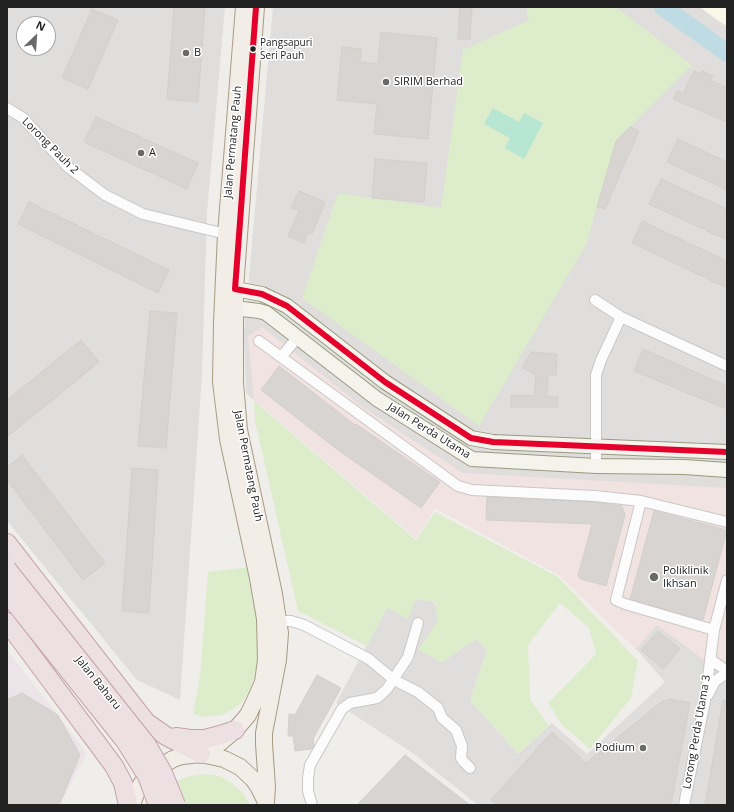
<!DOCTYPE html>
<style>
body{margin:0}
#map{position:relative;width:734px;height:812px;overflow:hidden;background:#f0eeeb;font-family:"Open Sans",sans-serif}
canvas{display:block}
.frame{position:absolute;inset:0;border:8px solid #222;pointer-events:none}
.north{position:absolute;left:16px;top:16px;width:40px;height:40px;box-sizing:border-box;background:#fff;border:1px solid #a7a7a7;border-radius:50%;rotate:25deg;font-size:11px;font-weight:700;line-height:16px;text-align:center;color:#222}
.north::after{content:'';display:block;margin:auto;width:14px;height:18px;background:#6a6968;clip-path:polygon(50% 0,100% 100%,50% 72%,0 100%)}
</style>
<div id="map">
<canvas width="734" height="812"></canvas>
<div class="frame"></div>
<div class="north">N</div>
</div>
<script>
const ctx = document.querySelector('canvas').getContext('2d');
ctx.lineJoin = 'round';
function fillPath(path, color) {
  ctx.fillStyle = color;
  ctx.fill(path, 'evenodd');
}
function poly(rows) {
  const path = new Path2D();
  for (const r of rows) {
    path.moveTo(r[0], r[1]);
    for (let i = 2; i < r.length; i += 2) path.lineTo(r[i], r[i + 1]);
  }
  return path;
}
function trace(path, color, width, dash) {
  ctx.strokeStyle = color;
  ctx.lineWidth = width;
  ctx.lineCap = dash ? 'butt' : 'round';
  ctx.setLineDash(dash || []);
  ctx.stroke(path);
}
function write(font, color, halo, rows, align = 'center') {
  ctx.font = font + ' "Open Sans",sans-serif';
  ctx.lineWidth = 3;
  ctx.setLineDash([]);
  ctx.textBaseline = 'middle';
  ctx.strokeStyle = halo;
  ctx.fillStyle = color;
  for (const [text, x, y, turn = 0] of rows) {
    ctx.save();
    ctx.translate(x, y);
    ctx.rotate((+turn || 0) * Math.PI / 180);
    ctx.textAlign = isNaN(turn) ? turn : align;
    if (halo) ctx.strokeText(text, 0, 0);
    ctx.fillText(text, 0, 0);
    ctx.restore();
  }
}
fillPath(poly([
 [7,7,225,7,207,213,202,374,180,700,137,680,7,521],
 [24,24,48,24,48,48,24,48],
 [273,7,727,7,727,805,478,805,414,754,336,703,387,608,416,599,434,602,439,620,419,650,442,662,476,639,487,650,470,700,518,754,552,723,587,754,665,682,636,649,559,575,435,508,416,538,246,393,244,333]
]), '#dfdedc');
fillPath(poly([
 [262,327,364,408,463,473,727,488,727,677,657,625,636,649,559,575,435,508,416,538,254,400,248,336]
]), '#f1e3e1');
fillPath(poly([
 [7,650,87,753,60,805,7,805]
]), '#ede4e9');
fillPath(poly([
 [700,7,727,7,727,26,717,20]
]), '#f8f7e8');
fillPath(poly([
 [526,7,616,7,692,65,616,141,586,245,479,426,302,298,338,193,441,208,463,50,529,20],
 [254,401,416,540,435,512,558,577,638,661,631,698,590,749,562,725,548,703,596,654,589,628,560,603,528,645,530,699,549,726,518,754,470,700,487,650,476,639,442,662,418,650,438,620,435,602,416,599,408,619,387,608,367,646,298,611,255,421],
 [248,567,259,627,259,659,253,680,248,693,241,703,232,710,222,715,202,717,193,714,200,675,208,572],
 [204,774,219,776,232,783,243,793,250,805,157,805,166,790,177,781,190,776]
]), '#ddeccb');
fillPath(poly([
 [493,108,519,122,524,113,543,123,524,159,505,148,510,138,484,124]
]), '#b7e6d2');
trace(poly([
 [663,7,727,53]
]), '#bfdbe3', 18);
const building = poly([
 [174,7,205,7,198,102,167,99,174,7],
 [460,7,472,7,470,39,458,39,460,7],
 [92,9,118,20,88,89,62,78,92,9],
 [381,32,437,38,428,139,374,134,377,104,337,100,342,47,361,49,360,62,378,64,381,32],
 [694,71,701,74,702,71,713,76,711,80,727,88,727,122,673,99,677,91,683,93,694,71],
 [96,117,198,163,187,189,84,142,96,117],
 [630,127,639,131,605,209,597,207,616,141,630,127],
 [678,139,727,162,727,190,667,162,678,139],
 [375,159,427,163,424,202,372,198,375,159],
 [661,179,727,209,727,240,649,204,661,179],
 [299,191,325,202,312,234,308,233,304,243,288,236,299,211,291,208,299,191],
 [29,202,169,270,158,293,18,224,29,202],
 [642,221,727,261,727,288,632,243,642,221],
 [150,311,177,313,166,448,138,446,150,311],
 [81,340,99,362,7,437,7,400,81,340],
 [643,349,727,386,727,409,634,371,643,349],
 [531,352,557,354,556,375,548,375,547,396,558,397,558,407,511,407,511,395,534,396,536,375,522,368,531,352],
 [279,366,355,425,356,424,440,482,421,508,338,450,261,390,279,366],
 [22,455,105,563,83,580,7,480,7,467,22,455],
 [132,468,158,470,149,613,122,611,132,468],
 [487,497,594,502,622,506,625,515,606,586,581,579,578,576,592,524,486,520,487,497],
 [654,511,727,530,703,620,630,599,654,511],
 [658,631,680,649,663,669,641,650,658,631],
 [317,675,341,688,313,739,314,745,312,749,295,751,293,736,288,736,289,714,295,715,317,675],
 [22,693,58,715,80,755,59,805,7,805,7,700,22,693],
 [670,699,690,703,671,805,497,805,491,800,552,732,586,763,660,703,670,699],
 [723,700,727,701,727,805,705,805,723,700],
 [405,755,470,805,357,805,405,755]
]);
fillPath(building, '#d7d4d2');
trace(building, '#d3d0cc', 1);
const street = poly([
 [7,108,23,118,68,167,105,195,143,214,226,234],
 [595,300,621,317,727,366],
 [259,341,458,486,472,490,595,496,641,501,727,522],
 [281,357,298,337],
 [596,466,596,375,601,360,621,317],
 [641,501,616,600,625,604,714,630],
 [279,621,291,621,304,625,369,659,394,680,418,692,438,708,442,718,456,730,462,746,461,758,463,761,470,768],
 [710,659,727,671],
 [708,695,715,681,727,673],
 [312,805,308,791,308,778,310,765,342,709,350,703,377,698,387,689,408,657,418,623],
 [684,805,705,701,714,630,727,580]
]);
const secondary = poly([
 [235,289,262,294,287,306,385,382,471,438,493,442,727,452],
 [234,308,259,311,266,313,377,399,472,459,596,466,684,467,727,470]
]);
const primary = poly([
 [256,7,235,289,235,383,239,430,274,594,280,633,278,660,264,733,264,744,267,787,266,802],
 [206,755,235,730,248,715,256,698,263,682,266,660,265,619,258,578,228,439,221,382,222,322,226,234,244,7],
 [132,805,137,791,142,783,156,769,173,759,182,756,201,754,224,759,240,767,253,779,258,786,266,802]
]);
const highway = poly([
 [7,543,146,722,166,736,201,754],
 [7,622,114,766,123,783,128,805],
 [176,737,190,739,205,739,220,735,235,730]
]);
trace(street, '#c9c8c7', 12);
trace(secondary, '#999a82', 16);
trace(primary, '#a79c86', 18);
trace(highway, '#c5a2ac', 20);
trace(street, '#fdfcfc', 10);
trace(secondary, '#f4f4ed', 14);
trace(primary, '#f3ede7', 16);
trace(highway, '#ece0e2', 18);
const highwayBridge = poly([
 [7,569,147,745,163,773,176,805],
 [7,593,125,741,147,776,158,805]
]);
trace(highwayBridge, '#c5a2ac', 20, []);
trace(highwayBridge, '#ece0e2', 18);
trace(poly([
 [256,7,235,289,262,294,287,306,385,382,471,438,493,442,727,452]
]), '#e4002b', 6);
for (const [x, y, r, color] of [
 [253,49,3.5,"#222"],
 [186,53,4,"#6a6968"],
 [386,82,4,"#6a6968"],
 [141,153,4,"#6a6968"],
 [654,577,5,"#6a6968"],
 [643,748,4,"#6a6968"]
]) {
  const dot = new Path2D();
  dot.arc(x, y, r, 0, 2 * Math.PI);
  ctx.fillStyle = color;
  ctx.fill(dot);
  trace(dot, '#fff', 1.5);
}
write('10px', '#222', '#fff', [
 ["Pangsapuri",260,43],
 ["Seri Pauh",260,56]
], 'left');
write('11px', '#222', '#fff', [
 ["B",194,53],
 ["SIRIM Berhad",394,82],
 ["A",149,153],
 ["Poliklinik",663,571],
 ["Ikhsan",663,584],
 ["Podium",635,748,"right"]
], 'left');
write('11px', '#222', '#fff', [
 ["Jalan Permatang Pauh",233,142,-85],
 ["Lorong Pauh 2",50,146,45],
 ["Jalan Perda Utama",429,431,32],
 ["Jalan Permatang Pauh",248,466,79],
 ["Jalan Baharu",98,683,51],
 ["Lorong Perda Utama 3",697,732,-80]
]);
</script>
